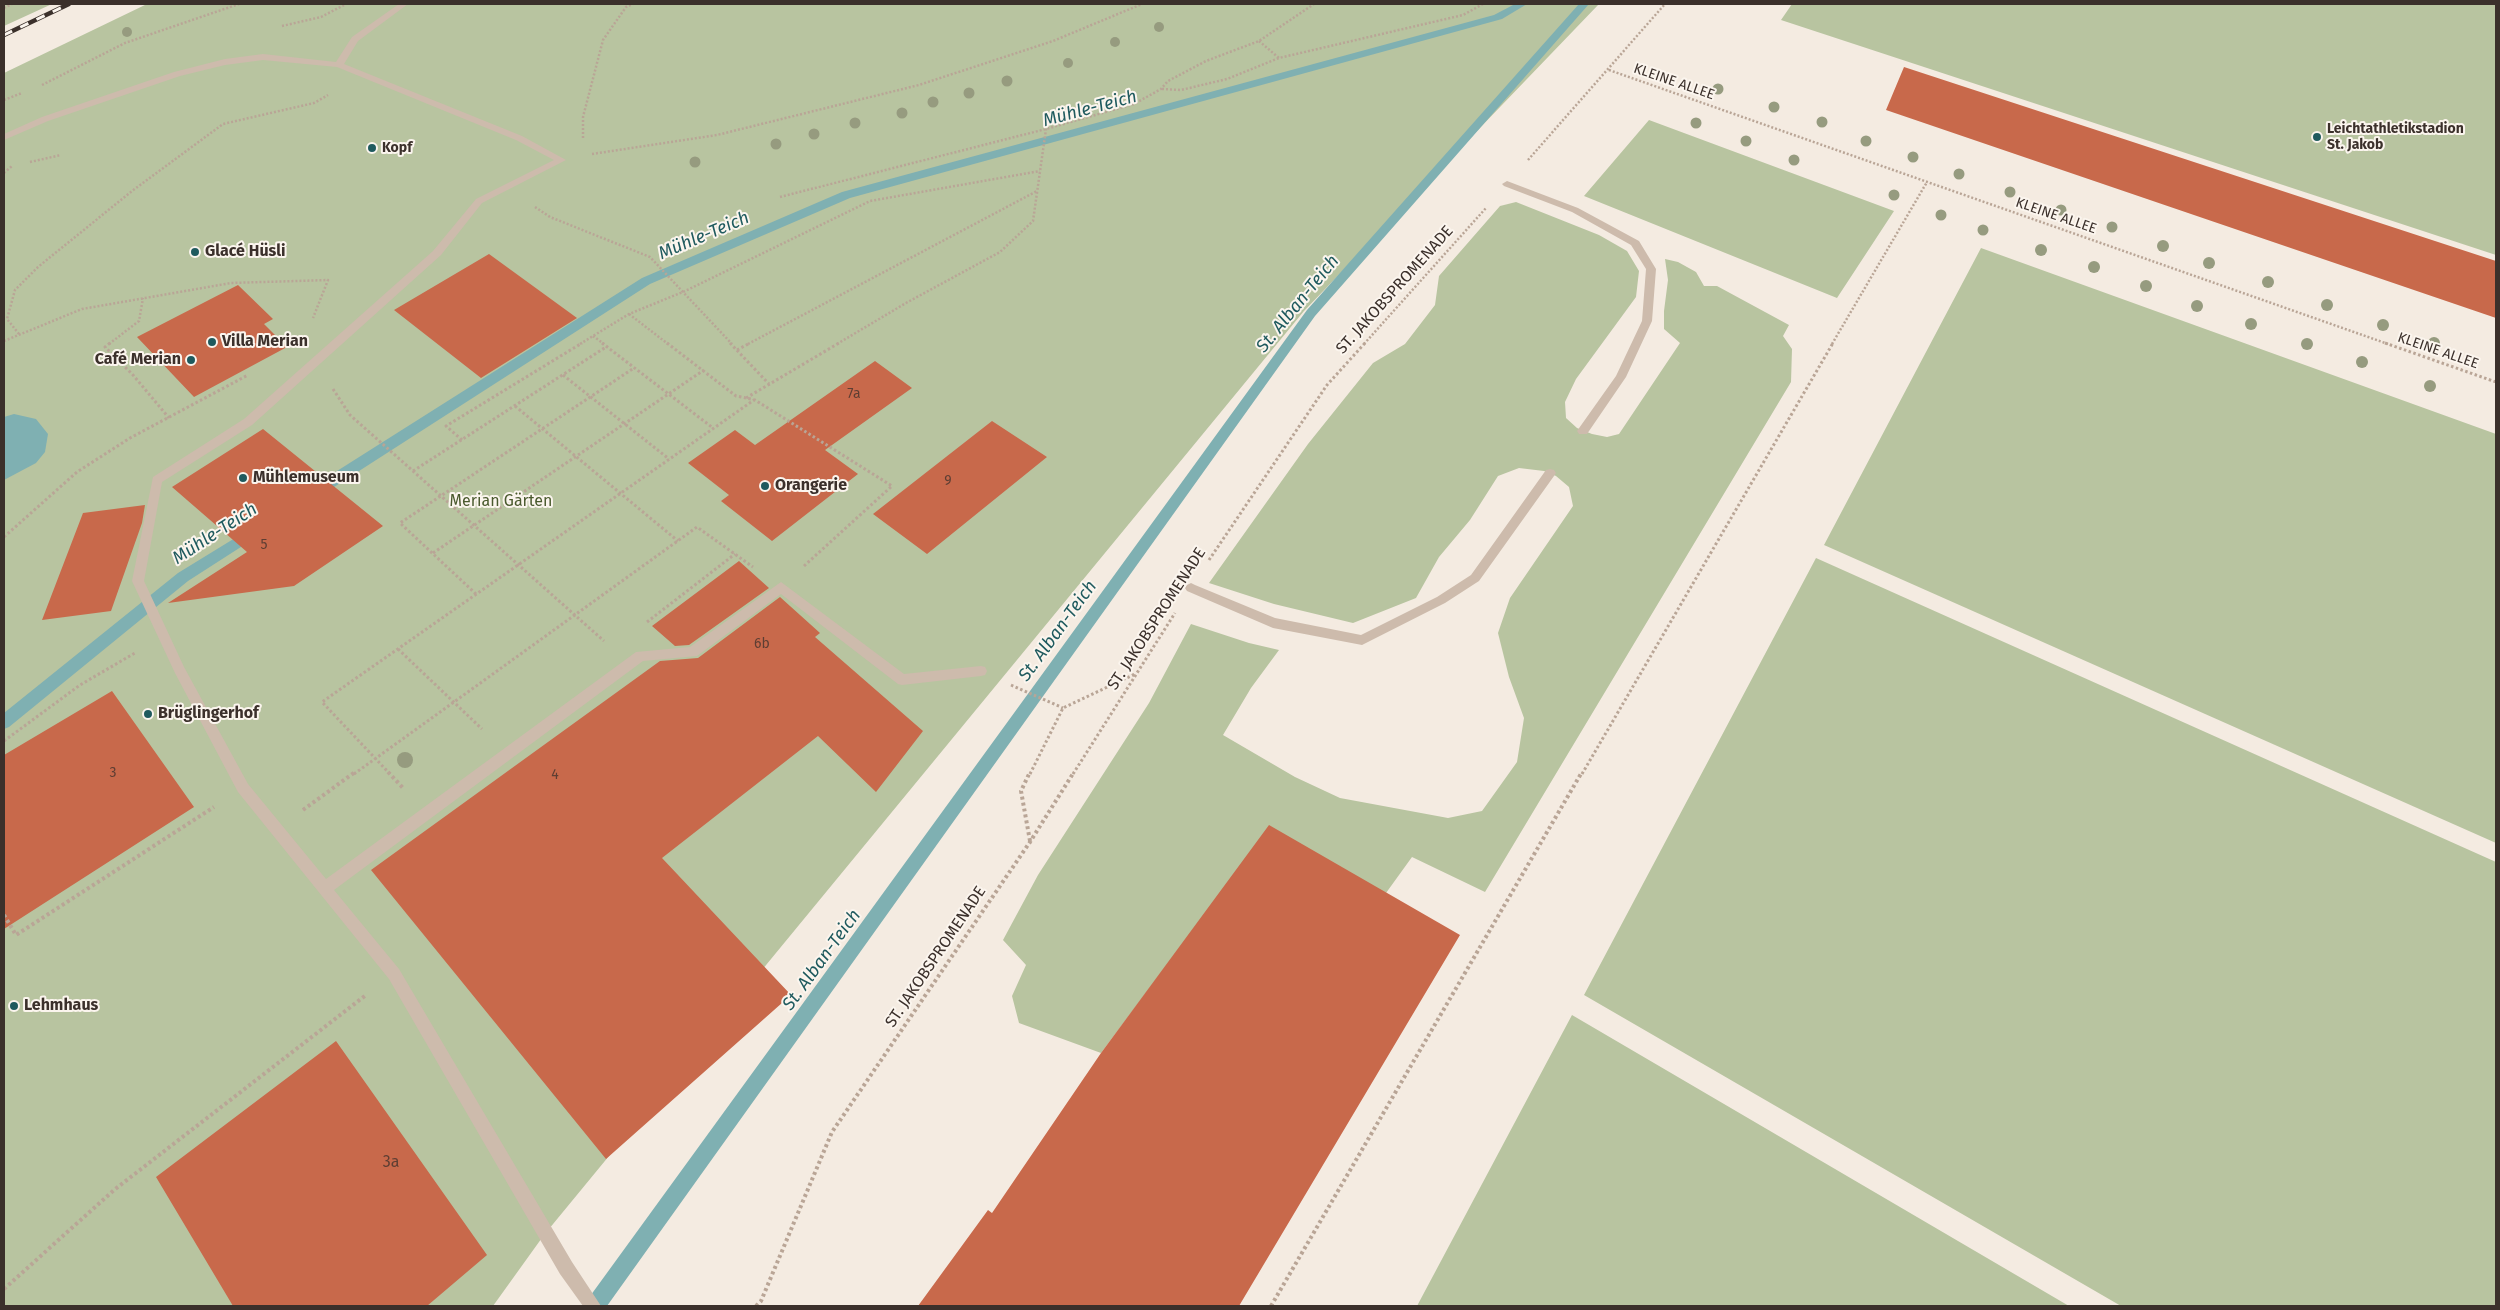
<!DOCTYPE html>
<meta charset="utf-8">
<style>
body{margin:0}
#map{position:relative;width:2500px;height:1310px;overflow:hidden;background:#f4ebe1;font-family:"Fira Sans",sans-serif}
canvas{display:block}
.frame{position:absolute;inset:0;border:5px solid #3b302b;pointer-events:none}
</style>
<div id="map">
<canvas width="2500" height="1310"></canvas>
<div class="frame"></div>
</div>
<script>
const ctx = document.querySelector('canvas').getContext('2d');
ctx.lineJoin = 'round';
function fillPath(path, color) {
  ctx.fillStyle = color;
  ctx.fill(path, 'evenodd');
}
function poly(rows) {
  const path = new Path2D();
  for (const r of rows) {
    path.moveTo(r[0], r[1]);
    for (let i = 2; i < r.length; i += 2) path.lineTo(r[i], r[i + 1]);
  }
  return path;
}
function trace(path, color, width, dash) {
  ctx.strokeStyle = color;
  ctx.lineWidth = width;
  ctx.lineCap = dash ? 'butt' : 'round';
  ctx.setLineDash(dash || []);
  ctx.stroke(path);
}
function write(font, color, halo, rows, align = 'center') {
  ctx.font = font + ' "Fira Sans",sans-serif';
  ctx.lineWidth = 4;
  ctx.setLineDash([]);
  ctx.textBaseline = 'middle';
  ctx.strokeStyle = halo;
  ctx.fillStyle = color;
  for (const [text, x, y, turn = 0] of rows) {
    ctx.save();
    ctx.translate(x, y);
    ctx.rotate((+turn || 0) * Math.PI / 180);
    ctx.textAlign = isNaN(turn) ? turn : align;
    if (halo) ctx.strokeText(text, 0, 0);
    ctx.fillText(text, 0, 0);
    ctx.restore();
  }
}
fillPath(poly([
 [4,4,52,4,4,26],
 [147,4,1599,4,1304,311,544,1235,493,1306,4,1306,4,73],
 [1792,4,2496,4,2496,255,1781,20],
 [1649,120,1894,211,1837,298,1584,196],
 [1516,202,1599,235,1627,251,1639,271,1636,297,1576,379,1565,402,1566,418,1577,428,1592,434,1607,437,1619,434,1680,343,1664,329,1664,311,1668,280,1665,259,1678,262,1696,272,1704,286,1717,286,1789,325,1783,336,1792,349,1791,382,1485,892,1412,857,1386,893,1234,875,1101,1053,1019,1023,1012,996,1026,965,1003,940,1038,875,1149,703,1191,624,1249,643,1279,650,1251,688,1223,735,1295,777,1340,798,1448,818,1482,811,1517,762,1524,718,1509,677,1498,633,1510,598,1573,506,1569,487,1556,476,1544,471,1519,468,1498,476,1470,520,1439,557,1416,598,1353,623,1274,604,1209,583,1308,444,1373,363,1405,344,1435,305,1439,276,1500,206],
 [1981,248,2496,434,2496,843,1824,545],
 [1816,558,2496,862,2496,1306,2121,1306,1584,995],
 [1572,1015,2069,1306,1417,1306]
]), '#b8c4a0');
fillPath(poly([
 [14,414,36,419,48,434,45,452,36,463,4,480,4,417]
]), '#7fb0b2');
fillPath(poly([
 [1515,4,1527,4,1502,19,850,198,650,284,317,498,307,498,305,494,307,490,642,278,842,192,1494,15,1515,4],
 [1579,4,1589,4,1315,316,607,1306,585,1306,588,1299,1307,310,1579,4],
 [253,527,258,528,260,532,258,536,188,581,9,727,4,729,4,713,178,573,253,527]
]), '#7fb0b2');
fillPath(poly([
 [1904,67,2496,261,2496,318,1886,110],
 [489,254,577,318,481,378,394,310],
 [238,285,273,319,264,324,287,347,194,397,137,337],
 [875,361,912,388,825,450,858,474,772,541,721,501,729,495,688,463,735,430,755,445],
 [992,421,1047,457,927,554,873,514],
 [263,429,383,526,294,586,168,603,247,552,172,487],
 [145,505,142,523,111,611,42,620,83,513],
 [739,561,769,588,689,645,675,646,652,626],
 [780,597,820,633,815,637,923,731,876,792,818,736,662,858,791,995,606,1159,371,870,660,661,698,658],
 [112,691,194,807,4,929,4,755],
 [1269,825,1460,935,1239,1306,918,1306,988,1210,992,1213,1101,1053],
 [336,1041,487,1255,427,1306,233,1306,156,1177]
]), '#c8694b');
trace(poly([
 [4,8,12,4],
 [282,26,321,17,346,4],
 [1259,41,1279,58,1463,15,1483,4],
 [1609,70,2388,344],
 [42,85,125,43,239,4],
 [1162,89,1181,90,1227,79,1279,58],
 [4,100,22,93],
 [583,138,583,117,603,40,626,7,633,4],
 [592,154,717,135,919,85,1053,41,1142,4],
 [1528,160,1665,4],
 [30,162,61,155],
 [4,173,12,166],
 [780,197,1046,129,1134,104,1161,89,1168,81,1206,61,1259,41,1314,4],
 [535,207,550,217,650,257,732,344],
 [629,314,668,344],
 [19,334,7,319,15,290,38,267,132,191,223,124,314,103,328,95],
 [593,336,604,344],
 [4,341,82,309,231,283,328,280,313,318],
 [109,344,139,321,143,298],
 [580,344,629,314,683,292,870,201,1040,171],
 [748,344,1037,191],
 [837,344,906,303,1000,252,1033,221,1046,129],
 [1364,344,1486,208],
 [1832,344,1927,182]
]), '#b9a596', 2.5, [2, 2]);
trace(poly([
 [110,343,105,347,133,375,169,418],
 [602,343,713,428],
 [667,343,736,396,746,398],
 [730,343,769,384],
 [2385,343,2496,382],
 [737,350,750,343],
 [563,375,669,459],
 [333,389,350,415,604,641],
 [515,406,678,541],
 [462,440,446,426,582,343],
 [413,471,606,347],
 [4,537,77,472,130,438,248,375],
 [433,553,704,370],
 [1209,560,1327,385,1365,343],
 [804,566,892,486,755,400,746,398,839,343],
 [476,594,400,523,634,368],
 [647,622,735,554],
 [398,649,482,729],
 [1011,685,1063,708],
 [4,741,80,685,135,653],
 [354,774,697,527,753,567],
 [390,774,322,702,754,400],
 [1030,774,1063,708,1135,674],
 [1073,774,1175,613],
 [1582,774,1833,343]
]), '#b9a596', 3, [2.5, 2.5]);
trace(poly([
 [388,772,404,789],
 [303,810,355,772],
 [1030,841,1021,791,1030,772],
 [4,915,16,935,214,807],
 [4,1289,114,1190,366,995],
 [756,1306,761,1301,832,1132,1030,842,1074,772],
 [1271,1306,1582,772]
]), '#b9a596', 4, [3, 3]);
fillPath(poly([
 [399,4,408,4,358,41,344,64,522,136,566,160,482,203,441,255,252,425,162,482,144,581,184,667,248,784,326,879,636,652,690,647,781,582,904,674,981,666,985,667,987,671,985,675,981,676,902,685,898,684,781,594,697,656,643,661,334,890,399,969,572,1262,601,1306,583,1306,560,1274,389,979,238,792,175,673,132,581,153,477,244,419,433,251,476,199,554,160,516,140,337,67,263,60,225,65,180,76,48,121,4,140,4,134,42,117,174,72,225,59,263,54,336,62,352,37,399,4],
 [1507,181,1578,208,1639,241,1656,269,1652,321,1626,377,1587,434,1579,434,1577,431,1616,376,1642,321,1646,269,1631,245,1572,212,1504,186,1502,184,1507,181],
 [1550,469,1554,470,1556,473,1554,476,1479,581,1445,603,1362,645,1273,628,1187,591,1185,588,1187,585,1191,583,1195,585,1275,618,1361,635,1437,597,1471,575,1546,470,1550,469]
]), '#cdbbac');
const rail = poly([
 [4,35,69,4]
]);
trace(rail, '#3b302b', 4.5);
trace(rail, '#fbf5ee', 3, [9]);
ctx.fillStyle = '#969b7f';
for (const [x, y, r] of [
 [1159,27,5],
 [127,32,5],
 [1115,42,5],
 [1068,63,5],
 [1007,81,5.5],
 [1718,89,5.5],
 [969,93,5.5],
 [933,102,5.5],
 [1774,107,5.5],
 [902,113,5.5],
 [1822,122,5.5],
 [855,123,5.5],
 [1696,123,5.5],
 [814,134,5.5],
 [1746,141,5.5],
 [1866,141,5.5],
 [776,144,5.5],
 [1913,157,5.5],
 [1794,160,5.5],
 [695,162,5.5],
 [1959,174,5.5],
 [2010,192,5.5],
 [1894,195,5.5],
 [2061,210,5.5],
 [1941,215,5.5],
 [2112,227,5.5],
 [1983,230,5.5],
 [2163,246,6],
 [2041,250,6],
 [2209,263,6],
 [2094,267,6],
 [2268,282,6],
 [2146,286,6],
 [2327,305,6],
 [2197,306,6],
 [2251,324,6],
 [2383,325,6],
 [2434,343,6],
 [2307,344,6],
 [2362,362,6],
 [2430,386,6],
 [405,760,8]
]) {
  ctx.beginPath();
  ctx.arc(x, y, r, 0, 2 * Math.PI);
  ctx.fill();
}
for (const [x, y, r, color] of [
 [2317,137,5,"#1f5a5e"],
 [372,148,5,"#1f5a5e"],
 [195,252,5,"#1f5a5e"],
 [212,342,5,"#1f5a5e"],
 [191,360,5,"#1f5a5e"],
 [243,478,5,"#1f5a5e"],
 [765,486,5,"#1f5a5e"],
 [148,714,5,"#1f5a5e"],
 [14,1006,5,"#1f5a5e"]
]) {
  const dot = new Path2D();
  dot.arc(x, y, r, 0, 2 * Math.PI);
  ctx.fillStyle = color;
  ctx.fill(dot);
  trace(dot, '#fbf5ee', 2);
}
write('14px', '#3b302b', '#fbf5ee', [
 ["KLEINE ALLEE",1674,82,19],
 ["KLEINE ALLEE",2056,216,19],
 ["KLEINE ALLEE",2438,351,19]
]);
write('bold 14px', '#3b302b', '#fbf5ee', [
 ["Leichtathletikstadion",2327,129],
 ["St. Jakob",2327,145],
 ["Kopf",382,148]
], 'left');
write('14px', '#5e3e33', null, [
 ["7a",854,394],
 ["9",948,481],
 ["5",264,545],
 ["6b",762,644],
 ["3",113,773],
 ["4",555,775]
]);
write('bold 16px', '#3b302b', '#fbf5ee', [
 ["Glacé Hüsli",205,252],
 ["Villa Merian",222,342],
 ["Café Merian",181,360,"right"],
 ["Mühlemuseum",253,478],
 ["Orangerie",775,486],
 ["Brüglingerhof",158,714],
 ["Lehmhaus",24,1006]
], 'left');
write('16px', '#3b302b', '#fbf5ee', [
 ["ST. JAKOBSPROMENADE",1395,290,-48],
 ["ST. JAKOBSPROMENADE",1157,619,-57],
 ["ST. JAKOBSPROMENADE",936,957,-56]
]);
write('16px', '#4a5a2e', '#fbf5ee', [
 ["Merian Gärten",501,502]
]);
write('16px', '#5e3e33', null, [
 ["3a",391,1163]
]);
write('italic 18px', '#1f5a5e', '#fbf5ee', [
 ["Mühle-Teich",1090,109,-15],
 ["Mühle-Teich",704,236,-23],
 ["St. Alban-Teich",1298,304,-51],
 ["Mühle-Teich",215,534,-33],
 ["St. Alban-Teich",1058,631,-54],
 ["St. Alban-Teich",822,960,-54]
]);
</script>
